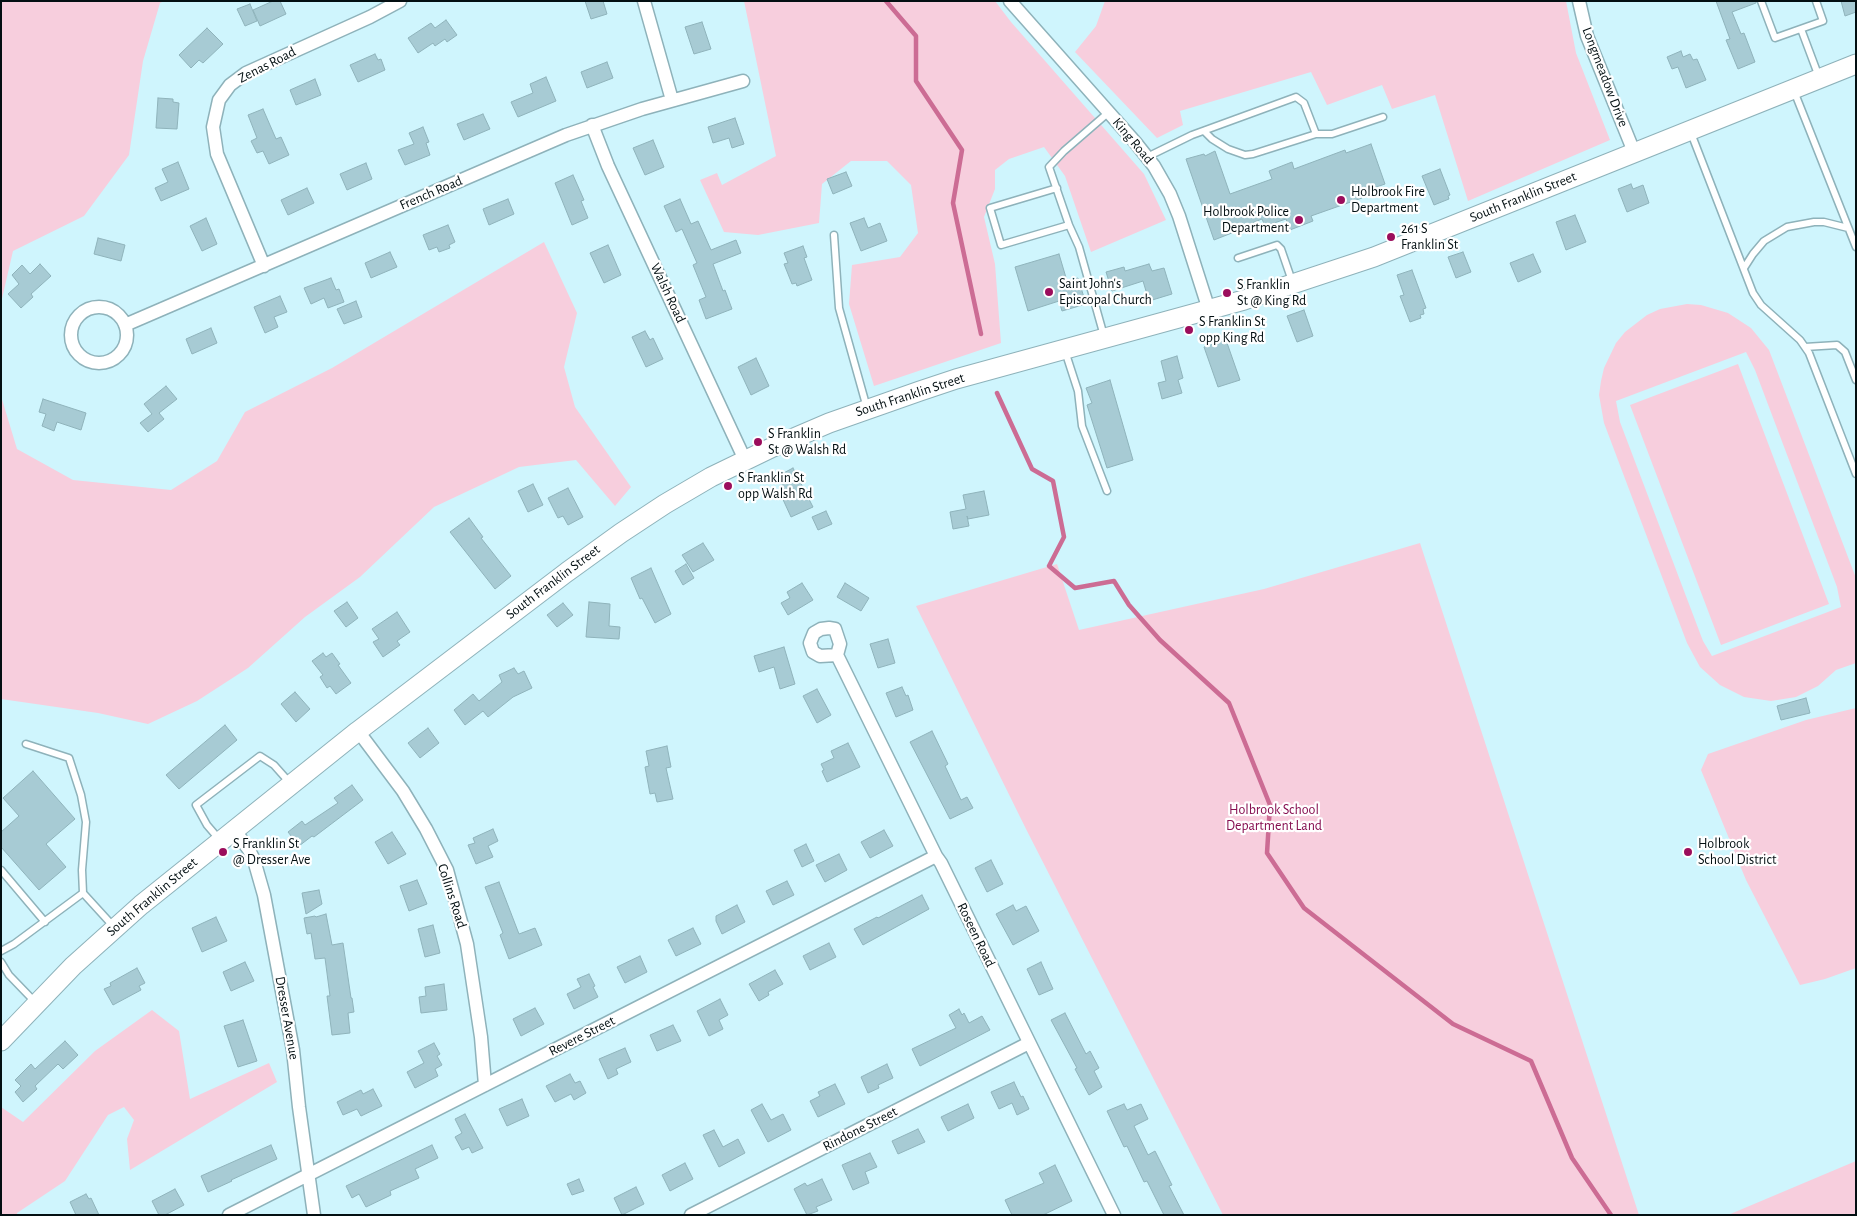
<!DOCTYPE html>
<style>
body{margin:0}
#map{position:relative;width:1857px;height:1216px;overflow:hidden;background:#cff5fd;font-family:"Alegreya Sans",sans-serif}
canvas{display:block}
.frame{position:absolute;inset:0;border:2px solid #030f12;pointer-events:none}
</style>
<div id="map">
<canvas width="1857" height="1216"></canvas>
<div class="frame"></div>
</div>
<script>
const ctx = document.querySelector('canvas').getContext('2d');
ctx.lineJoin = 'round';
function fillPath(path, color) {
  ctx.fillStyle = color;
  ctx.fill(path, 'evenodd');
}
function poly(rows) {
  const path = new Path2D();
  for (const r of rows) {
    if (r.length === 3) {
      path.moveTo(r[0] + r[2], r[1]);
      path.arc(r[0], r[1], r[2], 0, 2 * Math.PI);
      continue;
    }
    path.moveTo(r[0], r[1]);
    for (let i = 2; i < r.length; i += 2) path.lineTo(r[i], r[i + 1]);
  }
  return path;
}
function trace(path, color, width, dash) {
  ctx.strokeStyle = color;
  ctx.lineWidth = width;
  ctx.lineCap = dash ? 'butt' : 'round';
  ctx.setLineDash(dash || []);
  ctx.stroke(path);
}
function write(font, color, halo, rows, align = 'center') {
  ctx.font = font + ' "Alegreya Sans",sans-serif';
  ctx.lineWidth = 4.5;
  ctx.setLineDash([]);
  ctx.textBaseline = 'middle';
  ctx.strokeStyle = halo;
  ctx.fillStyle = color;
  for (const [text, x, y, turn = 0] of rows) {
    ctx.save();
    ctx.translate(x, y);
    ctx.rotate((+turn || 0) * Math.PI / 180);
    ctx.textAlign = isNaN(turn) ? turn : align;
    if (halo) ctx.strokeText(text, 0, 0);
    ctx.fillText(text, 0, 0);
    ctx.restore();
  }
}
fillPath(poly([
 [1,1,164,1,160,3,143,61,129,155,84,216,13,251,1,303],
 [744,1,995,1,1011,22,1144,174,1166,220,1091,252,1065,176,1044,147,1009,159,995,170,995,189,984,217,995,264,1001,343,874,386,849,304,852,265,900,257,918,233,911,185,887,161,851,161,822,184,819,223,758,235,724,232,700,180,717,173,722,185,776,156],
 [1105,1,1566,1,1576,53,1610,140,1468,201,1435,95,1392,109,1382,85,1327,105,1311,72,1180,111,1183,125,1157,138,1075,52,1096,26],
 [544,242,577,313,564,367,575,407,631,487,615,506,576,460,519,467,434,507,360,577,305,617,248,668,197,701,148,724,98,713,1,699,1,396,17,449,73,480,171,490,217,461,245,412,332,368],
 [1687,304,1701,305,1728,313,1751,328,1769,350,1856,578,1856,663,1836,670,1818,686,1796,697,1771,701,1744,697,1720,685,1700,667,1687,643,1604,423,1599,395,1601,381,1604,368,1616,343,1625,332,1647,315,1660,309],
 [1746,352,1755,370,1837,587,1841,607,1712,656,1703,641,1620,422,1616,401],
 [1738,364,1829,604,1721,645,1630,405],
 [1420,543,1639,1215,1223,1215,1026,829,916,606,1057,564,1079,630,1264,589],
 [1856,708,1856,968,1825,979,1800,985,1746,880,1701,770,1708,754,1806,720],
 [152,1010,179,1031,190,1099,269,1063,277,1082,130,1170,127,1139,134,1120,124,1107,108,1115,65,1181,17,1213,17,1215,1,1215,1,1107,23,1122,95,1051],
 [1856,1161,1856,1215,1728,1215]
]), '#f7cedd');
trace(poly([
 [886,1,916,36,916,81,962,150,953,203,981,334],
 [997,393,1032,469,1053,481,1064,537,1049,566,1075,588,1114,581,1129,605,1160,640,1229,703,1270,805,1267,853,1304,908,1453,1024,1531,1061,1572,1158,1611,1215]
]), '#cc6c94', 4.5);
const building = poly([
 [273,1,280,1,286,14,260,26,253,10,273,1],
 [585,1,603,1,607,14,591,19,585,1],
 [1716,1,1756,1,1756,3,1732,12,1741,34,1744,33,1755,62,1738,69,1726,40,1730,39,1716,1],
 [1841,1,1856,1,1856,12,1845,16,1841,1],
 [250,4,257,21,245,26,237,9,250,4],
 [446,20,457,35,447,42,445,39,435,46,433,43,418,53,408,38,431,23,435,28,446,20],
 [702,22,711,49,694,54,685,27,702,22],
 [207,28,223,44,203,63,199,60,191,68,179,55,207,28],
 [1681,51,1683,57,1690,54,1693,60,1697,59,1706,80,1686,88,1678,67,1672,69,1667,57,1681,51],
 [375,54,378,60,381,59,385,70,358,82,350,65,375,54],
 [607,62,613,78,587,88,581,72,607,62],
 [546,77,556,101,518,117,511,102,533,93,530,84,546,77],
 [315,79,321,95,296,105,290,90,315,79],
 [158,98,173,99,173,102,179,103,177,129,156,128,158,98],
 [263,109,276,139,281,137,289,155,269,164,263,151,257,153,251,141,257,138,248,115,263,109],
 [483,114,490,129,464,140,457,124,483,114],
 [735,118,744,144,732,148,729,138,713,143,708,127,735,118],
 [423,127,429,142,426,143,430,155,405,165,398,150,414,144,409,133,423,127],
 [653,140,664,167,645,175,633,148,653,140],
 [1371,144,1385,184,1360,193,1362,198,1311,216,1313,221,1290,230,1286,219,1265,226,1262,219,1242,227,1242,229,1214,240,1186,159,1204,154,1205,156,1215,151,1230,194,1272,179,1269,171,1292,162,1294,169,1345,150,1346,153,1371,144],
 [178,162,189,189,161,201,155,188,168,182,162,169,178,162],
 [366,163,372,179,347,190,340,174,366,163],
 [1440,169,1450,195,1448,196,1449,199,1434,205,1422,176,1440,169],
 [846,172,852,186,833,194,827,179,846,172],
 [573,175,584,200,581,201,588,218,572,225,555,183,573,175],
 [1631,184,1633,189,1643,185,1649,203,1627,212,1618,189,1631,184],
 [307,188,314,203,288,215,281,200,307,188],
 [508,199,514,214,489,225,483,209,508,199],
 [680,199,691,224,698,221,711,250,736,240,741,253,713,264,723,291,725,290,732,309,706,319,699,300,706,297,693,265,697,263,682,229,676,232,664,206,680,199],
 [1575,215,1586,242,1566,250,1556,222,1575,215],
 [206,218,217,244,202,251,190,226,206,218],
 [864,218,868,228,880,223,887,241,861,251,850,223,864,218],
 [448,225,455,242,449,245,450,248,439,252,437,247,429,250,423,235,448,225],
 [98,238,125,245,121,261,94,254,98,238],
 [608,245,621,275,604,283,590,253,608,245],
 [803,246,807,257,804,258,812,280,797,286,796,283,792,284,784,264,788,263,784,253,803,246],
 [390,252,397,267,371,278,365,263,390,252],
 [1463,252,1471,272,1456,278,1448,257,1463,252],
 [1059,254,1067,281,1078,278,1086,304,1062,311,1059,301,1028,311,1015,267,1059,254],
 [1533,254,1541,272,1518,282,1510,263,1533,254],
 [40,264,51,276,31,294,33,297,21,308,8,294,19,284,12,275,22,265,30,274,40,264],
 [1149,264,1152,271,1164,268,1172,294,1149,301,1143,281,1112,291,1106,272,1124,267,1125,271,1149,264],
 [1412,270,1426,308,1423,309,1424,314,1420,315,1421,318,1410,322,1400,296,1404,295,1397,275,1412,270],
 [331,278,336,290,339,289,344,302,328,308,324,298,311,304,304,288,331,278],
 [280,296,287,312,274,317,278,327,265,333,254,307,280,296],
 [356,301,362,317,344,324,337,309,356,301],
 [1304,310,1313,336,1297,342,1287,316,1304,310],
 [211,328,217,343,192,354,186,339,211,328],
 [645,331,650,340,653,338,663,359,646,367,632,337,645,331],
 [1226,340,1240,380,1218,387,1204,347,1226,340],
 [1177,356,1183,378,1178,380,1182,393,1162,399,1158,383,1166,381,1161,361,1177,356],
 [756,358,769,386,751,395,738,367,756,358],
 [1110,380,1133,460,1107,468,1087,405,1092,403,1086,388,1110,380],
 [166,386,177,399,159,413,164,419,148,432,140,423,152,414,144,404,166,386],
 [43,399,86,413,81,430,57,422,54,431,42,426,46,414,39,412,43,399],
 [793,468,813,507,791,517,780,493,785,490,778,476,793,468],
 [533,484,543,505,528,512,518,491,533,484],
 [568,488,583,517,568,525,563,516,558,518,548,498,568,488],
 [984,491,989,515,968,519,967,516,969,526,953,529,950,512,966,509,963,495,984,491],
 [826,511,832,524,818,530,812,517,826,511],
 [469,518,483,537,481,538,511,576,495,589,450,532,469,518],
 [703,543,714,560,693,572,682,555,703,543],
 [686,564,694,578,683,585,675,571,686,564],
 [651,568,671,614,655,623,642,598,640,599,631,578,651,568],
 [802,583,813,600,788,615,781,603,790,598,787,592,802,583],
 [845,583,869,598,861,611,837,597,845,583],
 [347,602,358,618,346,627,334,611,347,602],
 [589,602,610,604,609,626,620,627,619,639,586,637,589,602],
 [563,603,573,615,557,627,547,615,563,603],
 [397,612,410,632,397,641,400,645,383,657,373,642,379,639,372,629,397,612],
 [888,639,895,663,878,668,870,644,888,639],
 [784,647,795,684,780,689,774,667,759,672,754,656,784,647],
 [323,653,326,657,332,653,340,664,338,665,351,683,336,694,330,686,327,688,320,677,323,675,312,661,323,653],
 [514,668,518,674,524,671,532,688,513,697,488,717,483,711,465,725,454,710,473,694,479,701,502,682,499,675,514,668],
 [902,687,906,696,908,695,913,710,896,717,886,693,902,687],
 [817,689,831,715,817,723,803,696,817,689],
 [295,692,310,709,296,722,281,704,295,692],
 [1806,698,1810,713,1781,720,1777,706,1806,698],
 [225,725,237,740,179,789,166,775,225,725],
 [428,728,439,743,420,758,408,743,428,728],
 [932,731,948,764,945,766,961,800,967,797,973,808,950,819,910,742,932,731],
 [848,743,860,767,827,782,822,771,824,770,821,764,834,758,831,751,848,743],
 [667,746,671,767,666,768,673,799,657,802,655,793,650,794,645,767,649,766,646,751,667,746],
 [33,771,75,819,46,844,66,867,39,890,1,847,1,832,19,816,3,798,33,771],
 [352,785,363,800,314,837,312,836,299,846,288,832,302,821,305,825,338,803,334,798,352,785],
 [493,829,498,841,488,846,493,857,476,864,468,845,475,843,473,838,493,829],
 [884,830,893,846,870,858,861,842,884,830],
 [392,832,406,854,388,864,375,842,392,832],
 [806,844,814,861,802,867,794,850,806,844],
 [839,854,847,870,825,882,816,865,839,854],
 [991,860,1003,884,987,892,975,868,991,860],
 [417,880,427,904,409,911,400,886,417,880],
 [787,881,794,895,773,905,766,891,787,881],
 [499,882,519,934,535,928,542,945,509,959,500,935,503,933,485,887,499,882],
 [319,890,322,904,306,914,302,893,319,890],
 [922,895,929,909,863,945,854,929,877,917,878,918,922,895],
 [737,905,745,922,722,934,716,921,716,916,737,905],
 [1013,905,1016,911,1026,906,1039,931,1013,945,996,914,1013,905],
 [326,914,332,945,343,943,351,998,352,998,354,1012,348,1013,350,1033,332,1035,327,996,330,996,325,958,315,959,311,933,307,934,304,918,315,916,316,917,326,914],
 [216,917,227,941,202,952,192,928,216,917],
 [433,925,440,953,425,957,418,929,433,925],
 [693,928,701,944,676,956,668,940,693,928],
 [829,943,836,957,810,970,803,956,829,943],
 [640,956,647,972,625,983,617,967,640,956],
 [245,962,254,981,231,991,223,972,245,962],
 [1041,962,1053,989,1039,995,1027,969,1041,962],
 [137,968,145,983,139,986,141,990,113,1005,104,989,111,986,110,983,137,968],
 [775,970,783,984,768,992,769,995,759,1001,749,984,775,970],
 [589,974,595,986,593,987,598,997,574,1009,567,994,581,987,577,979,589,974],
 [444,984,447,1010,421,1013,419,997,426,996,425,987,444,984],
 [720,999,728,1015,719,1020,723,1029,709,1036,697,1011,720,999],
 [535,1008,544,1024,521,1036,513,1019,535,1008],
 [959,1009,962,1015,964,1013,969,1023,982,1016,990,1030,920,1066,912,1049,956,1028,949,1015,959,1009],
 [1065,1013,1086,1054,1090,1051,1099,1068,1094,1071,1102,1087,1089,1095,1075,1069,1077,1068,1051,1020,1065,1013],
 [243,1020,257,1061,238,1067,224,1026,243,1020],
 [673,1025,681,1041,657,1051,650,1035,673,1025],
 [65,1041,78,1055,63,1069,58,1064,35,1086,37,1089,23,1102,15,1092,21,1086,15,1080,31,1064,35,1069,65,1041],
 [434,1043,440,1054,437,1056,442,1065,435,1069,438,1076,415,1088,407,1072,424,1063,418,1051,434,1043],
 [625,1048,631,1062,616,1069,618,1074,608,1079,599,1059,625,1048],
 [887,1064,893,1078,878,1085,879,1088,868,1093,861,1077,887,1064],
 [570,1074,575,1083,580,1081,586,1093,574,1100,571,1094,555,1102,546,1086,570,1074],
 [1014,1082,1021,1097,1023,1096,1029,1109,1017,1115,1012,1103,999,1109,991,1092,1014,1082],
 [835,1084,845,1104,818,1117,810,1101,820,1096,818,1092,835,1084],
 [373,1089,382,1106,361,1116,357,1109,343,1115,337,1102,361,1090,363,1094,373,1089],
 [522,1099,529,1116,507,1126,499,1109,522,1099],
 [762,1104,771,1120,783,1114,791,1130,768,1142,751,1110,762,1104],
 [968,1104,974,1118,948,1131,941,1117,968,1104],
 [1124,1104,1127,1110,1141,1104,1148,1119,1134,1126,1148,1155,1155,1151,1172,1185,1169,1186,1184,1215,1164,1215,1147,1181,1144,1182,1127,1146,1124,1147,1107,1111,1124,1104],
 [465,1114,483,1148,472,1153,469,1147,462,1150,455,1137,462,1133,455,1119,465,1114],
 [918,1129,925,1142,898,1154,892,1141,918,1129],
 [714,1130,723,1147,738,1139,745,1153,719,1167,703,1135,714,1130],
 [271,1145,277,1159,231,1180,232,1181,208,1192,201,1176,271,1145],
 [432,1145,438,1158,415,1169,419,1178,390,1191,391,1195,366,1207,359,1194,352,1198,346,1186,432,1145],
 [870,1153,877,1167,865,1172,869,1183,853,1190,842,1165,870,1153],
 [685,1163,693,1179,670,1191,662,1175,685,1163],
 [1055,1165,1072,1201,1043,1215,1012,1215,1005,1200,1044,1183,1039,1173,1055,1165],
 [579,1179,584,1191,572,1195,567,1184,579,1179],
 [822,1179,832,1200,816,1207,818,1211,807,1215,794,1189,805,1183,807,1186,822,1179],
 [636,1187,644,1204,622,1215,614,1198,636,1187],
 [175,1189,184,1205,165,1215,159,1215,152,1201,175,1189],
 [86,1194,89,1199,91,1198,99,1215,76,1215,70,1202,86,1194]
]);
fillPath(building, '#a7cbd4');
trace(building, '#8fb3bb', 1);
const lane = poly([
 [1761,1,1775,38,1823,21,1816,1],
 [1801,29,1819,77],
 [1794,91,1856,247],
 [1204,131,1212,139,1228,149,1245,155,1253,154,1316,134,1332,134,1383,117],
 [1691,133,1753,293,1761,305,1800,340,1809,353,1856,474],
 [1147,157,1192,135,1296,97,1304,103,1316,134],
 [1057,188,990,208,1001,245,1069,225],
 [834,235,839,308,867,408],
 [1238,258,1277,245,1281,249,1292,281],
 [1744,268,1753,254,1764,241,1787,227,1814,222,1824,222,1848,228],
 [1104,336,1079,247,1069,225,1049,167,1064,151,1109,112],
 [1805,347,1837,345,1845,352,1856,380],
 [1065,351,1078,391,1082,426,1107,491],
 [26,744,69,758,81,795,86,822,82,870,83,893,114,927],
 [219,839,207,825,196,805,260,756,274,765,290,783],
 [1,870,45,922],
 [1,951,14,944,83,893],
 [1,962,9,975,36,1003]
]);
const street = poly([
 [644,1,672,100],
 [1010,1,1135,142,1154,166,1170,194,1179,216,1209,310],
 [1579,1,1587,36,1634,152],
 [592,125,608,166,745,460],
 [264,266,217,154,213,127,219,100,230,85,246,73,370,17,400,1],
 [99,335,28],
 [125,325,566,135,642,109,743,81],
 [837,655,820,656,813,652,810,643,814,633,821,629,829,628,835,629,840,644,837,655,936,856,941,863,1114,1215],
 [358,731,403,791,426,829,447,870,467,944,481,1037,485,1085],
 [234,829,249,850,254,860,264,895,293,1050,299,1107,314,1215],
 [229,1215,936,856],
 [691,1215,1029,1043]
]);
const secondary = poly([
 [1,1041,73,966,141,905,358,731,567,572,621,533,665,504,711,477,773,447,829,423,920,391,956,379,1244,300,1374,257,1856,64]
]);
trace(lane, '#8eb2ba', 9);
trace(street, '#8eb2ba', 15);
trace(secondary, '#8eb2ba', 21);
trace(lane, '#fff', 6);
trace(street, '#fff', 12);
trace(secondary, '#fff', 19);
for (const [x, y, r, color] of [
 [1341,200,5,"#9b0d5c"],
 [1299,220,5,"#9b0d5c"],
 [1391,237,5,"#9b0d5c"],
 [1049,292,5,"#9b0d5c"],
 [1227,293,5,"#9b0d5c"],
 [1189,330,5,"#9b0d5c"],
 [758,442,5,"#9b0d5c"],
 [728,486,5,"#9b0d5c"],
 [223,852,5,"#9b0d5c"],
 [1688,852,5,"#9b0d5c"]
]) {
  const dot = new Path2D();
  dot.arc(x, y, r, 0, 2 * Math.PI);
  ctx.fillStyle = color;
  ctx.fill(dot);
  trace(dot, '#fff', 2);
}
write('14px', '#030f12', '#fff', [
 ["Zenas Road",267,65,-27],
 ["Longmeadow Drive",1605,77,69],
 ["King Road",1133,141,50],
 ["French Road",431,193,-23],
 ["South Franklin Street",1523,197,-22],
 ["Walsh Road",668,293,65],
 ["South Franklin Street",910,395,-18],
 ["South Franklin Street",553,582,-37],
 ["Collins Road",452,896,72],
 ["South Franklin Street",152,897,-40],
 ["Roseen Road",976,935,64],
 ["Dresser Avenue",287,1018,80],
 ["Revere Street",582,1036,-27],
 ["Rindone Street",860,1129,-27]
]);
write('14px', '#030f12', '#fff', [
 ["Holbrook Fire",1351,192],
 ["Department",1351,208],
 ["Holbrook Police",1289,212,"right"],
 ["Department",1289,228,"right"],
 ["261 S",1401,229],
 ["Franklin St",1401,245],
 ["Saint John's",1059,284],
 ["Episcopal Church",1059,300],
 ["S Franklin",1237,285],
 ["St @ King Rd",1237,301],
 ["S Franklin St",1199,322],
 ["opp King Rd",1199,338],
 ["S Franklin",768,434],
 ["St @ Walsh Rd",768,450],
 ["S Franklin St",738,478],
 ["opp Walsh Rd",738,494],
 ["S Franklin St",233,844],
 ["@ Dresser Ave",233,860],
 ["Holbrook",1698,844],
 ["School District",1698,860]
], 'left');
write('14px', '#860e50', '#fff', [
 ["Holbrook School",1274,810],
 ["Department Land",1274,826]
]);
</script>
